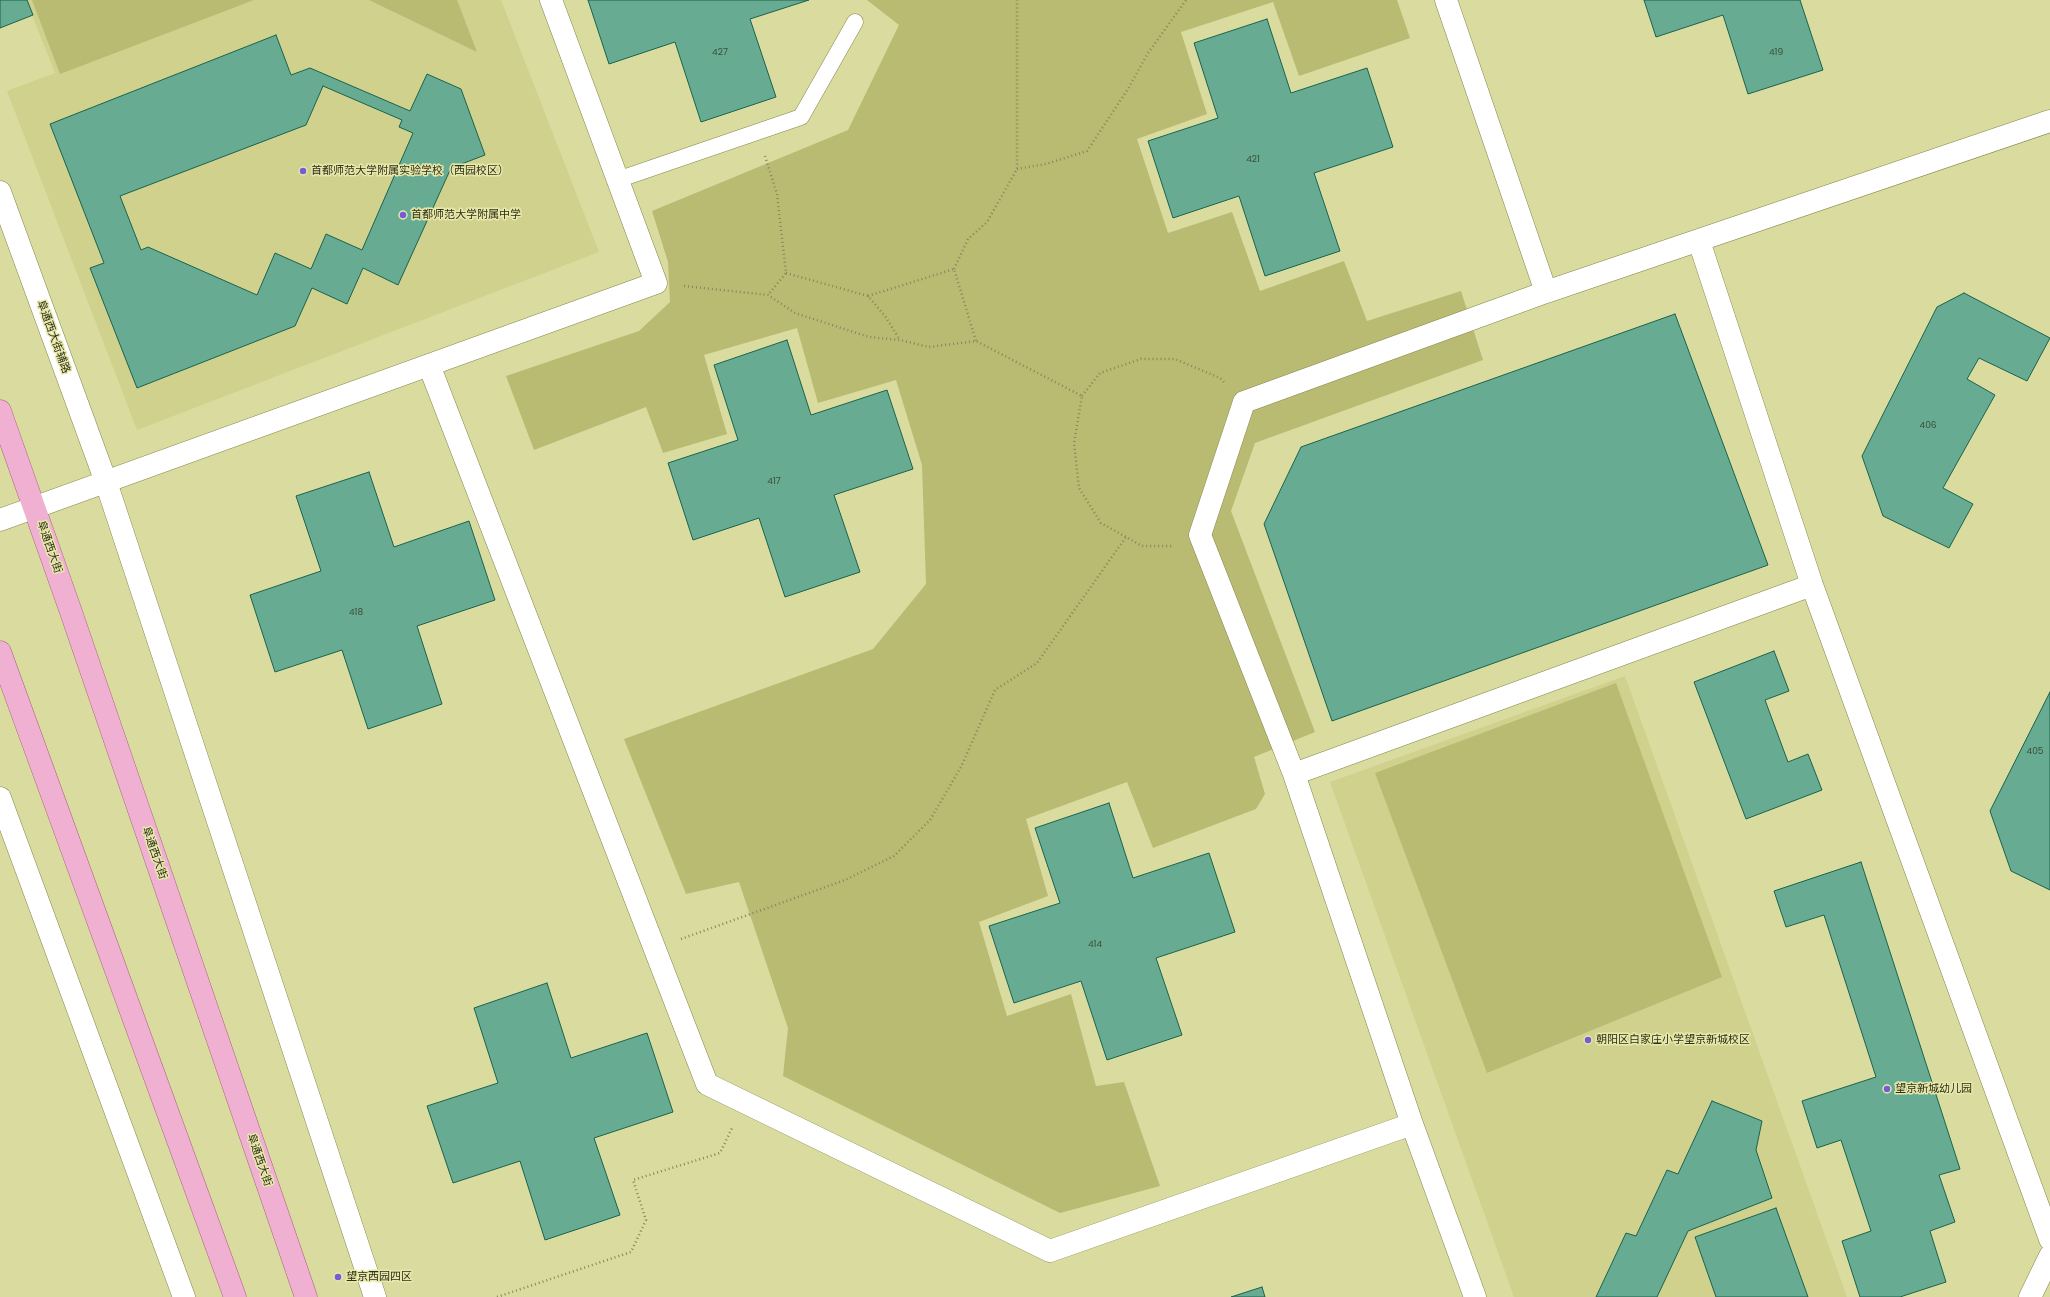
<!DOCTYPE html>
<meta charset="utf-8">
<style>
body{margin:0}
canvas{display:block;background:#dadb9e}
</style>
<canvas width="2050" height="1297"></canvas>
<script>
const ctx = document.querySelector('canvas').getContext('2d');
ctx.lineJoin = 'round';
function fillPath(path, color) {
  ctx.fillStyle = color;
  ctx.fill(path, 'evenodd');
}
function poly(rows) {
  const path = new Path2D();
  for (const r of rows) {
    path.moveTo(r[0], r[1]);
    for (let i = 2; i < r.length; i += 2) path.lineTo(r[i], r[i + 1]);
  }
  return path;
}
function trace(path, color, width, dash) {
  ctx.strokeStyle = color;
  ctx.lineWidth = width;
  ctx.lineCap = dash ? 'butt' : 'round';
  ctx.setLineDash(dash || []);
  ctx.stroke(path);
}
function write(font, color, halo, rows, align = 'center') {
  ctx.font = font + ' Poppins,"Noto Sans SC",sans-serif';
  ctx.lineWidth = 3;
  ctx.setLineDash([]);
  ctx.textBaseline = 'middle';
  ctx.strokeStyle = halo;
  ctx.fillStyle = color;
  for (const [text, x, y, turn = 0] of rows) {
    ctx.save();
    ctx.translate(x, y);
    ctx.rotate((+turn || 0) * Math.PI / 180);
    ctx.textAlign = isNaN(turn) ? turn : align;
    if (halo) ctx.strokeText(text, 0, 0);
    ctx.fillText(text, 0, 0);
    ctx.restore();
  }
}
fillPath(poly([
 [26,0,501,0,599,252,137,430,7,91,55,73],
 [1625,676,1847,1297,1514,1297,1330,782]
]), '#d0d18d');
fillPath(poly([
 [32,0,254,0,60,74],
 [369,0,457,0,477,52],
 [867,0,1397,0,1410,38,1299,76,1273,2,1181,32,1207,114,1137,139,1168,233,1232,212,1260,291,1344,261,1367,321,1461,291,1483,360,1255,443,1231,511,1315,732,1254,757,1265,794,1256,809,1153,848,1127,782,1026,819,1048,896,979,922,1007,1016,1071,994,1096,1086,1124,1082,1160,1186,1060,1213,783,1076,788,1028,739,882,686,894,624,739,873,649,926,584,922,465,896,380,818,403,797,328,704,355,727,434,663,453,646,407,534,450,506,376,639,331,670,302,668,262,652,211,848,130,899,25],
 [1616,683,1722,977,1487,1073,1375,773]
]), '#babb72');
const building = poly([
 [0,0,27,0,33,15,0,28,0,0],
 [588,0,809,0,750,19,776,97,701,122,675,42,609,64,588,0],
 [1644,0,1800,0,1823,70,1748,94,1723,15,1656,37,1644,0],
 [1267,19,1291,93,1367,68,1393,147,1314,173,1340,251,1265,276,1239,196,1173,218,1148,141,1218,118,1194,43,1267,19],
 [276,35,291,75,310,68,410,111,427,74,461,89,485,155,451,168,398,285,363,268,347,304,312,288,295,326,137,388,90,268,104,263,50,124,276,35],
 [323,86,402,120,399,127,413,133,362,250,326,234,311,269,275,253,257,295,148,247,141,250,120,196,306,125,323,86],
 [1964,293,2050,338,2027,381,1979,358,1967,379,1995,395,1943,488,1973,504,1949,548,1883,516,1862,456,1937,307,1964,293],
 [1675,314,1768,565,1332,721,1264,524,1301,447,1675,314],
 [787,340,811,415,887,390,913,469,834,495,860,572,785,597,759,518,693,540,668,463,738,440,714,365,787,340],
 [369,472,394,547,469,521,495,600,417,626,442,704,368,729,342,650,275,672,250,595,321,571,296,496,369,472],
 [1774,651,1789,691,1765,700,1788,762,1808,754,1822,790,1746,819,1694,682,1774,651],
 [2050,692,2050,890,2011,871,1990,811,2050,692],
 [1109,803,1133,878,1209,853,1235,932,1156,958,1182,1035,1107,1060,1081,981,1014,1003,989,926,1060,903,1035,828,1109,803],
 [1861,862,1960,1169,1939,1175,1955,1222,1930,1231,1946,1282,1900,1297,1860,1297,1842,1241,1871,1231,1841,1140,1817,1148,1802,1101,1876,1077,1824,915,1786,927,1774,891,1861,862],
 [547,983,571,1058,647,1033,673,1112,594,1138,620,1215,545,1240,520,1161,453,1183,427,1106,498,1083,474,1008,547,983],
 [1712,1101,1762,1121,1756,1150,1772,1198,1688,1231,1657,1297,1596,1297,1626,1233,1636,1236,1667,1170,1678,1174,1712,1101],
 [1776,1208,1808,1297,1716,1297,1695,1237,1776,1208],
 [1262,1287,1265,1297,1231,1297,1262,1287]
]);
fillPath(building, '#66ab92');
trace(building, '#1a634d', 1);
const lane = poly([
 [617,180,801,117,855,22]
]);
const street = poly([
 [1446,0,1546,292,2050,121],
 [0,192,106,482,375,1297],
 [1699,241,1812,585,2050,1239],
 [429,365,707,1084,1050,1251,1412,1124],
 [0,520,656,283,551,0],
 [1294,774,1200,535,1244,402,1546,292],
 [0,798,184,1297],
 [1475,1297,1412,1124,1294,774,1812,585],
 [2030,1297,2050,1256]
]);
const primary = poly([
 [0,411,71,612,306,1297],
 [0,652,235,1297]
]);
trace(lane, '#86874d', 17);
trace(street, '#86874d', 23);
trace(primary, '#a6617c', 23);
trace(poly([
 [765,156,777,194,786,273,768,295],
 [1017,169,1046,164,1087,151,1128,89,1148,53,1186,0],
 [954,269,968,239,987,222,1017,169,1017,0],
 [786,273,868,296,885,316,900,340],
 [684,286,768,295,795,313,869,337,900,340,929,347,976,341,1082,396,1074,443,1079,488,1101,523,1142,546,1173,546],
 [868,296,954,269,976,341],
 [1082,396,1100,373,1141,359,1175,359,1220,378,1224,382],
 [681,939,845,880,894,856,930,820,961,767,995,690,1037,663,1126,537],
 [497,1297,631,1252,646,1220,633,1180,720,1153,732,1128]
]), '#85865b', 2.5, [1, 3]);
trace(lane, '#fff', 16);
trace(street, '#fff', 22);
trace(primary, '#f0b0d1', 22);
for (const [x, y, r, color] of [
 [303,171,4,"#755bd6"],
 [403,215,4,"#755bd6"],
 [1588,1040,4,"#755bd6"],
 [1887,1089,4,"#755bd6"],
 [338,1277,4,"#755bd6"]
]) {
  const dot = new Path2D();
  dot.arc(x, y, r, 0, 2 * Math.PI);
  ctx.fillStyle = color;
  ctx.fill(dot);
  trace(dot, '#e7e8ab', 1.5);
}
write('9px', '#3c4d35', null, [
 ["427",720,53],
 ["419",1776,53],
 ["421",1253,160],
 ["406",1928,426],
 ["417",774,482],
 ["418",356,613],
 ["405",2035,752],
 ["414",1095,945]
]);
write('11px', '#2e2e16', '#e7e8ab', [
 ["首都师范大学附属实验学校（西园校区）",311,171],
 ["首都师范大学附属中学",411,215],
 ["朝阳区白家庄小学望京新城校区",1596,1040],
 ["望京新城幼儿园",1895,1089],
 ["望京西园四区",346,1277]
], 'left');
write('11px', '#2e2e16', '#e7e8ab', [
 ["阜通西大街辅路",53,337,70],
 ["阜通西大街",49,547,71],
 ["阜通西大街",154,853,71],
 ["阜通西大街",259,1160,71]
]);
</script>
